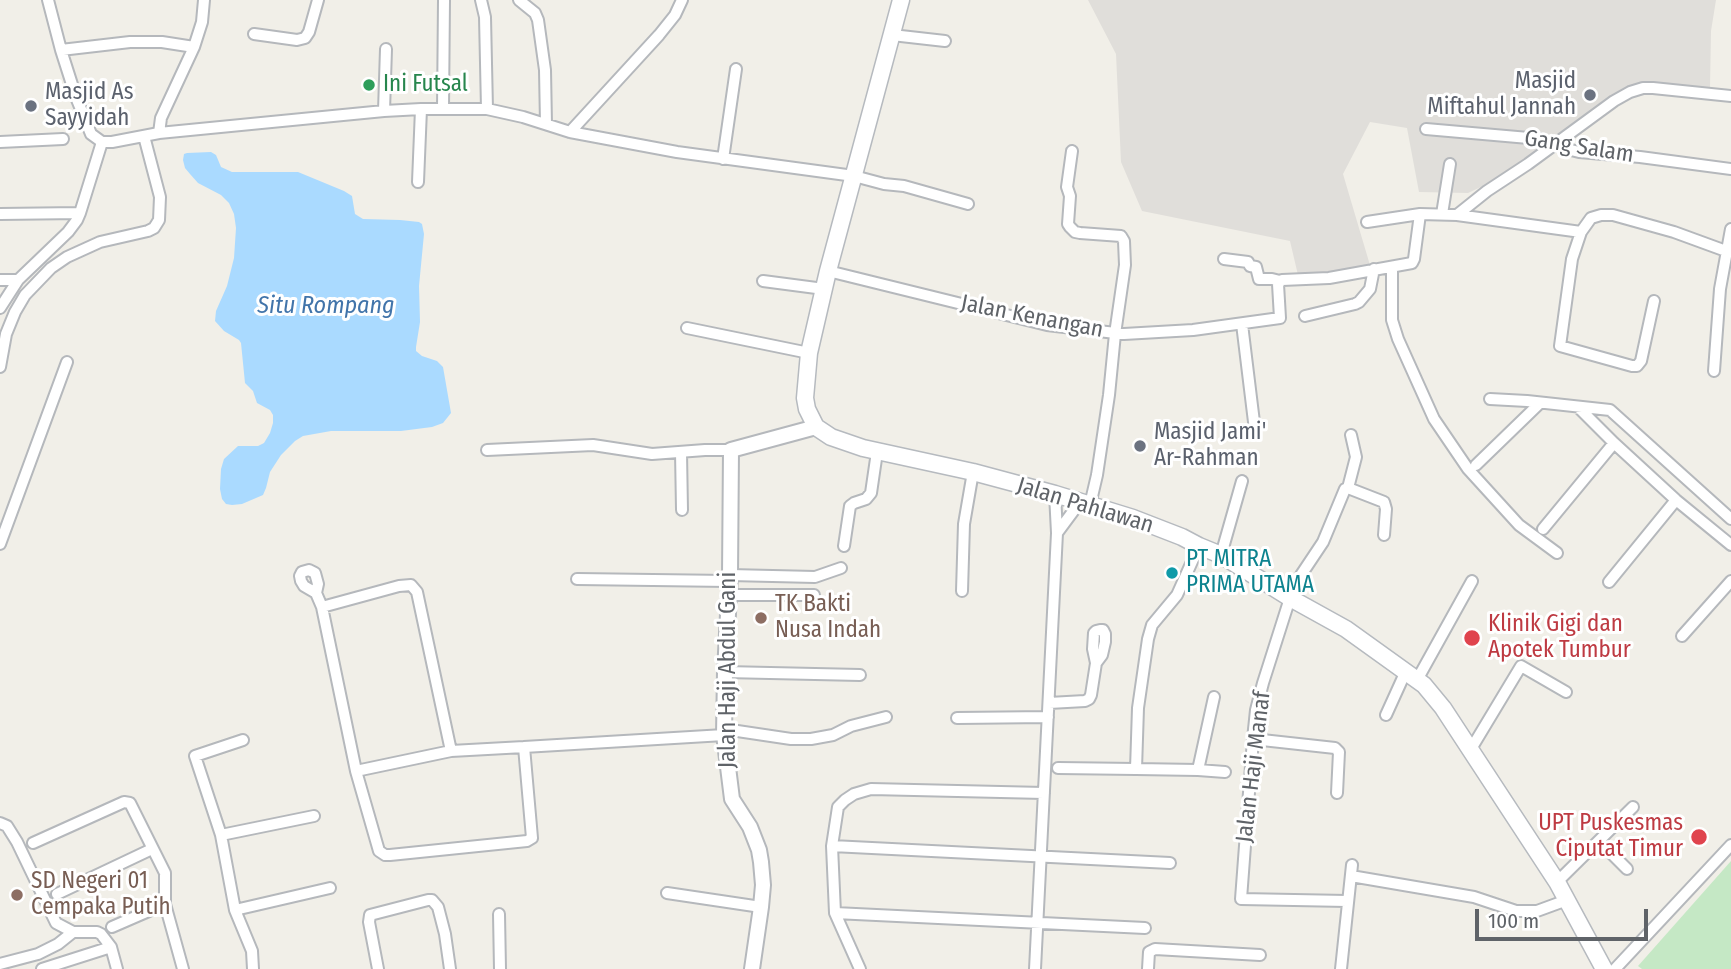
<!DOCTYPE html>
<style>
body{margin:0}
#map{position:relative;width:1731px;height:969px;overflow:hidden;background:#f1efe8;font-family:"Fira Sans Condensed",sans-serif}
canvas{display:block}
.scale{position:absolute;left:1475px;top:909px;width:173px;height:32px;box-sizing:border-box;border:4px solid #5f6368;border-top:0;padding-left:9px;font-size:21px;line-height:24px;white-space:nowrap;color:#5f6368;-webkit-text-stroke:5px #fff;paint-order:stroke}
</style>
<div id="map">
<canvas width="1731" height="969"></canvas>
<div class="scale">100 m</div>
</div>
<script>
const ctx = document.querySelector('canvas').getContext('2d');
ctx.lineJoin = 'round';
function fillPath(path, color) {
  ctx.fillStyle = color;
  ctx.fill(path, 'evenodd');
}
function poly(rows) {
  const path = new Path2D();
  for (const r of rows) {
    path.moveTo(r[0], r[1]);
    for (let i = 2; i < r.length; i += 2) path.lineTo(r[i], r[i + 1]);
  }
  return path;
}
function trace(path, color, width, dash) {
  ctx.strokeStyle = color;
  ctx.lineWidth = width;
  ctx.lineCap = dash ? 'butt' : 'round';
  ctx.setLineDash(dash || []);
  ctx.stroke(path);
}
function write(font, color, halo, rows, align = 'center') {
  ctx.font = font + ' "Fira Sans Condensed",sans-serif';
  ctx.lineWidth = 6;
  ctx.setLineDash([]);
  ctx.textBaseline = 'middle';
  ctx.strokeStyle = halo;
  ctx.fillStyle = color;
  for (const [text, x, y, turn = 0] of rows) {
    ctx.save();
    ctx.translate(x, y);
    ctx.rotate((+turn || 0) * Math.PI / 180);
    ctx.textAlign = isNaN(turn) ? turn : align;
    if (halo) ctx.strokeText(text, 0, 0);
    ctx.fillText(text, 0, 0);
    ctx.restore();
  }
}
fillPath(poly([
 [1088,0,1716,0,1711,31,1710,87,1641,86,1523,167,1468,193,1419,192,1407,128,1370,122,1343,174,1372,272,1298,275,1290,241,1142,211,1121,162,1116,54]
]), '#e0deda');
fillPath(poly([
 [1731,861,1731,969,1642,969,1638,966]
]), '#c5e8c5');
fillPath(poly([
 [211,152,216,155,221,167,232,172,298,172,344,191,352,196,355,214,363,219,400,220,419,222,422,224,424,234,419,286,420,322,416,347,416,351,422,356,437,361,443,367,451,413,443,423,432,427,401,431,331,431,303,436,295,441,281,455,270,472,266,488,263,495,242,504,232,505,226,504,222,499,220,489,221,469,224,459,238,446,258,446,264,443,270,433,273,423,273,415,270,410,257,403,253,391,245,383,241,343,239,340,224,331,215,321,216,311,227,286,234,258,236,228,234,214,229,203,221,195,198,183,190,174,185,168,183,160,184,154,187,153]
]), '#aadaff');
const minor = poly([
 [48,0,61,50,76,97,91,134,102,142],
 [481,0,485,17,487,109],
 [519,0,535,13,538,20,545,70,546,124],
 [254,34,297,40,305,38,309,32,318,0],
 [892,35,945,41],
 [61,50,130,42,162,42,194,47],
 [443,109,444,0],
 [384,111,386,49],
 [1426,129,1540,139,1567,149,1579,152,1640,157,1731,169],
 [570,132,659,35,675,15,682,0],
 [159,133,161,118,194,47,202,22,204,0],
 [0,142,63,139],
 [102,142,112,142,159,133,384,111,421,109,487,109,523,117,570,132,677,152,854,176,884,184,904,186,968,204],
 [1072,151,1067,187,1070,196,1068,224,1070,227,1075,232,1080,233,1121,236,1124,241,1125,265,1115,334,1109,395,1097,475,1090,505],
 [723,159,736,69],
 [418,182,421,109],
 [0,214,80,213,102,142],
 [1442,214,1450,164],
 [1457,215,1487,191,1528,164,1614,101,1630,92,1643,88,1653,88,1731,96],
 [1367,222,1420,214],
 [1581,232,1572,259,1560,346,1632,366,1637,366,1641,361,1654,301],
 [1224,259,1248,262,1250,266,1256,267,1259,279,1272,279,1280,281],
 [1392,268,1392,320,1398,339,1434,419,1468,469,1519,525,1557,553],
 [828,271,1047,325,1124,334,1193,330,1280,318,1278,284,1282,280,1329,278,1412,263,1414,259,1420,214,1457,215,1581,232,1591,218,1601,215,1613,215,1674,232,1726,251],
 [0,280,18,280],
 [763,281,824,289],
 [0,308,18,280,68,232,77,220,80,213],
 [1305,316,1355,304,1359,302,1370,289,1374,269],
 [1242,324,1254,422],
 [687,328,809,353],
 [0,367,6,334,15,312,25,295,51,268,67,257,100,242,148,231,154,228,159,220,160,197,144,136],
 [1714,371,1720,289,1731,229],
 [1490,399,1527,401,1610,410,1731,519],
 [1578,407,1614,443,1676,500,1731,545],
 [487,450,593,445,652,454,705,450,731,450],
 [681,452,682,510],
 [1476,465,1540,403],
 [1348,488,1356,457,1351,435],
 [1543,529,1614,443],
 [1057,533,1080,502],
 [0,544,67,362],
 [844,546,850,506,854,503,866,499,871,493,877,452],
 [1221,555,1242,481],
 [730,575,815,577,841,568],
 [577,579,729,581],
 [1609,582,1676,500],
 [962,591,964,524,973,472],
 [316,593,304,586,301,581,300,576,302,572,309,570,315,573,318,584,316,593,322,607],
 [728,595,814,595],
 [1682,636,1731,581],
 [725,672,860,675],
 [1417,680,1472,581],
 [1049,703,1085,701,1089,699,1091,695,1096,663,1093,649,1094,633,1096,631,1100,630,1103,630,1105,634,1105,642,1102,655,1096,663],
 [1386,715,1406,671],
 [957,718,1048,717],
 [724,729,791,739,811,739,833,735,851,726,886,717],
 [1253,739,1335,748,1339,752,1337,793],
 [243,740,195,756,221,835,235,910,330,888],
 [524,747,724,735],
 [1471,749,1521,666,1566,692],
 [1058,768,1136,769,1138,708,1148,639,1152,625,1177,595,1199,546],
 [1136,769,1198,770,1214,697],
 [1198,770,1225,772],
 [356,771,451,751,524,747,532,838,527,841,390,855,385,855,379,851,356,771,322,607,399,586,411,585,417,592,451,751],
 [0,823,7,826,17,842,56,923,73,932,97,932,101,934,111,947,117,969],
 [221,835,314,816],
 [1599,841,1627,869],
 [33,843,124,802,130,803,165,873,165,904,183,969],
 [832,846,1170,863],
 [1351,876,1474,897,1516,911,1537,911,1567,900],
 [1557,882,1633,807],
 [667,893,761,907],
 [57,894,152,849],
 [1347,901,1241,899,1253,739,1256,710,1263,683,1290,598,1301,575,1323,542,1345,489,1348,488,1384,502,1386,509,1384,535],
 [235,910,252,951,253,969],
 [835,913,1145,928],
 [499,914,500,969],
 [112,927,165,904],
 [0,964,38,954,58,944,73,932],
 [42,969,111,947],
 [378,969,369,922,370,915,428,900,432,900,438,907,445,934,450,969],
 [860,969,835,913,832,846,838,807,845,800,854,794,871,789,1044,793],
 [1035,969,1057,533,1055,494],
 [1148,969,1149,952,1155,949,1260,955],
 [1341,969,1352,865],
 [1615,969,1731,845]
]);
const tertiary = poly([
 [752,969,761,907,763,885,761,862,759,850,750,827,732,799,724,735,725,672,730,575,731,450,816,427]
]);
const secondary = poly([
 [901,0,828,271,809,353,805,398,807,409,816,427,831,437,863,448,973,472,1055,494,1133,518,1182,537,1199,546,1221,555,1290,598,1346,629,1424,685,1443,708,1557,882,1604,969]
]);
trace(minor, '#b5b8bc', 14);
trace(tertiary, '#b5b8bc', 18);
trace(secondary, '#b6babf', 19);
trace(minor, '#fff', 10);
trace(tertiary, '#fff', 14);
trace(secondary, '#fff', 16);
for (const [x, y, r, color] of [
 [369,85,7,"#2e9e5b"],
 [1590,95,7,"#6b7280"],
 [31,106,7,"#6b7280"],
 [1140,446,7,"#6b7280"],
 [1172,573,7,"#0f9aa8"],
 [761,618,7,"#8d6e63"],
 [1472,638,9,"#e0444e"],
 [1699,837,9,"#e0444e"],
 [17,895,7,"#8d6e63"]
]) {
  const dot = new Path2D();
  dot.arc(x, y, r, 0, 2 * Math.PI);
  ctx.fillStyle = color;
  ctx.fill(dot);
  trace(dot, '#fff', 2.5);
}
write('23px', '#5b616d', '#fff', [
 ["Masjid",1576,82,"right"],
 ["Miftahul Jannah",1576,108,"right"],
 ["Masjid As",45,93],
 ["Sayyidah",45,119],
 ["Masjid Jami'",1154,433],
 ["Ar-Rahman",1154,459]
], 'left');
write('23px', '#27864d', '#fff', [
 ["Ini Futsal",383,85]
], 'left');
write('23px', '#5f6368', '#fff', [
 ["Gang Salam",1579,147,9],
 ["Jalan Kenangan",1032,317,11],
 ["Jalan Pahlawan",1085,506,17],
 ["Jalan Haji Abdul Gani",729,670,-90],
 ["Jalan Haji Manaf",1254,767,-83]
]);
write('23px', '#0d838f', '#fff', [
 ["PT MITRA",1186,560],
 ["PRIMA UTAMA",1186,586]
], 'left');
write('23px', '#785e54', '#fff', [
 ["TK Bakti",775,605],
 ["Nusa Indah",775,631],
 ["SD Negeri 01",31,882],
 ["Cempaka Putih",31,908]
], 'left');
write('23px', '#be3a42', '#fff', [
 ["Klinik Gigi dan",1488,625],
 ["Apotek Tumbur",1488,651],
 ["UPT Puskesmas",1683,824,"right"],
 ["Ciputat Timur",1683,850,"right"]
], 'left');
write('italic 24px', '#4174aa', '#fff', [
 ["Situ Rompang",326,306]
]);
</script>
